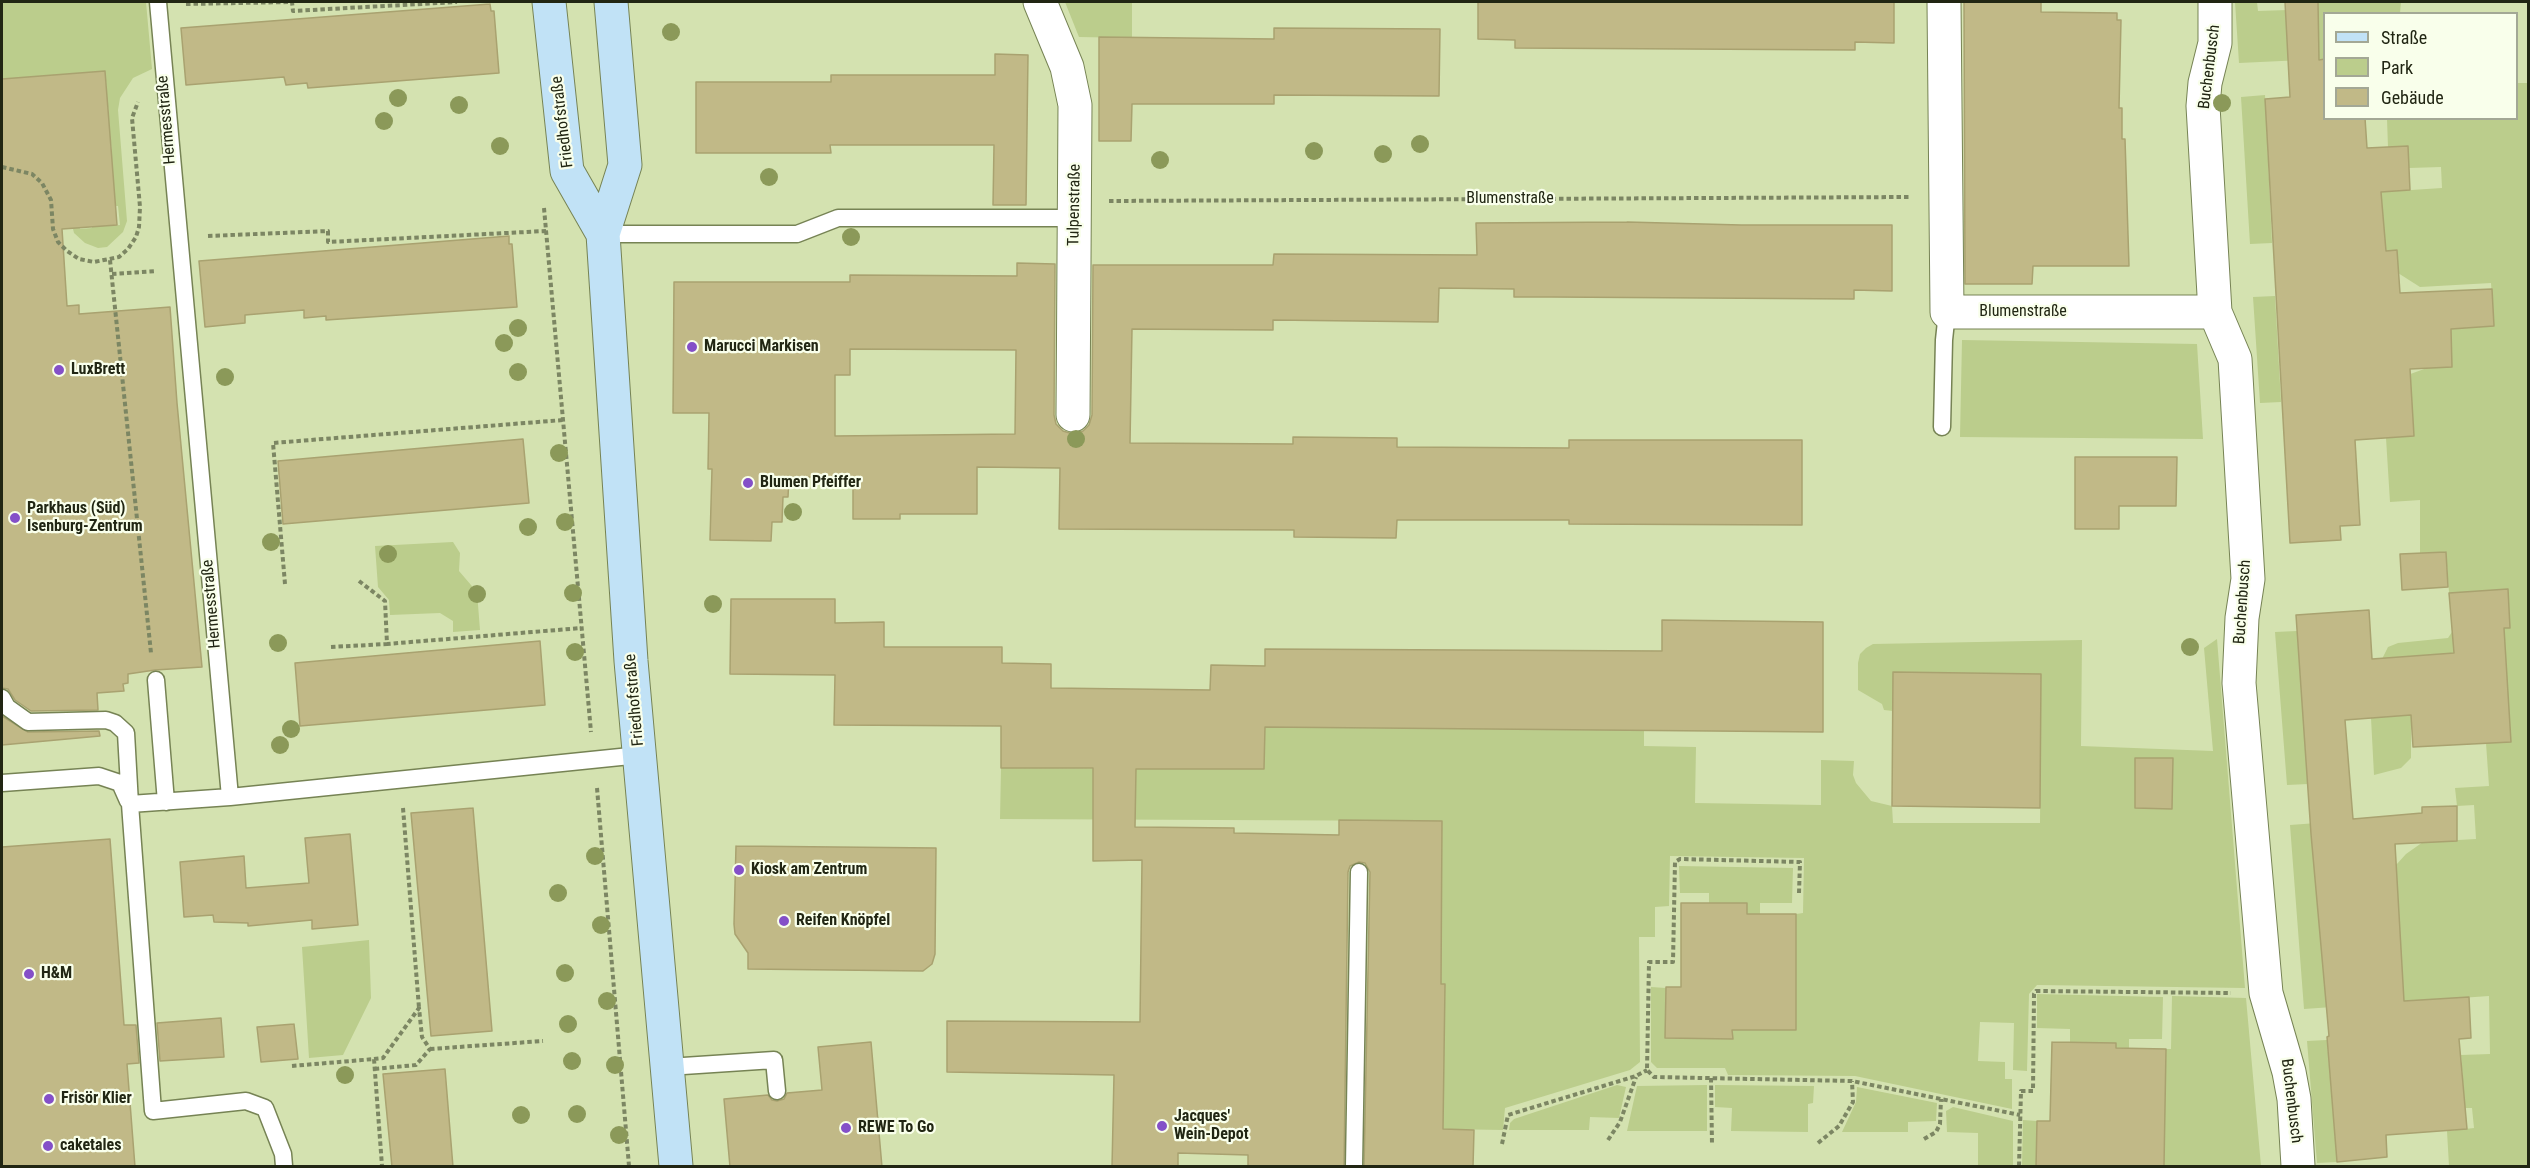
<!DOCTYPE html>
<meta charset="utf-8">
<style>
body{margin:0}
#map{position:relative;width:2530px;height:1168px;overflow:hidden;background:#d4e2b0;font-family:"Roboto Condensed",sans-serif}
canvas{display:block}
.frame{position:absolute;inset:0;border:3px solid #212613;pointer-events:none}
.legend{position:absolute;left:2323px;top:12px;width:195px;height:108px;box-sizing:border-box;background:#f9ffeb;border:2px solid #a3a895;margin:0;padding:8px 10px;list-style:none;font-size:18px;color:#212613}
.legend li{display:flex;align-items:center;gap:12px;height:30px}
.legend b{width:30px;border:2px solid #a3a895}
</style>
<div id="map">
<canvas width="2530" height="1168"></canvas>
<div class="frame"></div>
<ul class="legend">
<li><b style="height:8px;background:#c1e2f6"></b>Straße</li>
<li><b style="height:16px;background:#bbcd8c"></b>Park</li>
<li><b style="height:16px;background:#c1b987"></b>Gebäude</li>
</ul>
</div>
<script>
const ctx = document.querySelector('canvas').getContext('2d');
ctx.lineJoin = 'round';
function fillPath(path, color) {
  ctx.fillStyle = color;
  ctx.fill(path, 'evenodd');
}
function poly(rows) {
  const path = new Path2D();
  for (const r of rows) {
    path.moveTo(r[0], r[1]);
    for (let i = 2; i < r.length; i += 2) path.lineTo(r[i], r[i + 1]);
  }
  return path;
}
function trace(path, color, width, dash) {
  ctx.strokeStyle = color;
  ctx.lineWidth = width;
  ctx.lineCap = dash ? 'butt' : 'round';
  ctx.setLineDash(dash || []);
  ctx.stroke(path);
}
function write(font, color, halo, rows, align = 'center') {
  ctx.font = font + ' "Roboto Condensed",sans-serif';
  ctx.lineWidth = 4.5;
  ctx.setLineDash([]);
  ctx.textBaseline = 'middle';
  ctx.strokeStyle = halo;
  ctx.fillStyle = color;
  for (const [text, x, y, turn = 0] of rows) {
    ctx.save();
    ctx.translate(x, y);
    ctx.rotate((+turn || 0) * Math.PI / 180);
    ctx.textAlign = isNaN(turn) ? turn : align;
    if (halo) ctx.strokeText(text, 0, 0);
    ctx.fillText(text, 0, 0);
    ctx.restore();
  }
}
fillPath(poly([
 [2,2,146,2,152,69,133,78,120,98,118,110,127,221,123,232,107,247,98,248,85,243,74,233,72,225,79,225,80,229,92,228,92,224,105,223,105,226,120,225,118,206,111,206,105,157,112,156,111,142,104,142,109,120,108,106,102,106,100,92,107,91,105,71,2,79],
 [1065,2,1132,2,1132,38,1079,37],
 [2235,2,2257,2,2258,11,2318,9,2318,2,2401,2,2400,13,2324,14,2324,59,2239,63],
 [2528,63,2528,1166,2449,1166,2447,1131,2474,1128,2472,1108,2465,1108,2461,1055,2490,1054,2489,996,2304,1009,2290,825,2317,823,2396,837,2396,865,2406,854,2423,842,2476,839,2474,805,2457,806,2455,788,2489,786,2486,743,2382,659,2388,647,2398,643,2448,638,2452,632,2446,552,2420,553,2420,500,2390,502,2386,438,2414,436,2411,392,2402,377,2427,368,2451,329,2494,326,2491,283,2420,287,2398,273,2397,250,2386,251,2381,192,2442,188,2441,167,2409,168,2408,146,2388,147,2387,119,2516,118,2517,83,2527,83],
 [2265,95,2272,243,2250,244,2241,97],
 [2275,296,2281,402,2260,403,2253,297],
 [1962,340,2197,344,2203,439,1960,437],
 [453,542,460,553,459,571,477,592,480,630,453,632,453,621,440,613,390,615,389,600,378,587,375,546],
 [2297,631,2308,784,2287,785,2275,632],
 [2217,639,2245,988,2037,985,2029,994,2027,1071,2013,1070,2014,1023,1980,1022,1978,1061,2005,1062,2005,1079,2012,1079,2012,1109,1855,1076,1728,1075,1725,1068,1657,1068,1651,1062,1651,987,1666,988,1666,1038,1732,1039,1732,1030,1796,1030,1796,914,1803,913,1804,858,1670,856,1669,906,1655,907,1655,937,1639,937,1640,1062,1630,1070,1505,1108,1503,1130,1443,1129,1445,984,1441,984,1442,821,1000,819,1001,768,1264,769,1265,727,1350,728,1644,729,1644,746,1696,747,1695,803,1821,805,1821,760,1854,761,1853,775,1856,783,1871,801,1892,806,1893,823,2040,823,2041,674,1893,672,1893,711,1884,710,1882,704,1858,690,1858,663,1860,654,1866,648,1873,644,2082,640,2081,746,2213,751,2204,648],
 [2411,715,2411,758,2401,768,2374,775,2371,718],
 [1679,866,1793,868,1792,903,1760,903,1760,914,1747,914,1709,903,1709,893,1680,893],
 [369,940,371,998,343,1055,309,1058,302,947],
 [2037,994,2163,997,2162,1039,2129,1039,2129,1048,2116,1048,2116,1043,2070,1043,2070,1029,2037,1028],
 [2172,996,2246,998,2261,1166,2101,1166,2164,1166,2166,1049,2171,1049],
 [2327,1040,2337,1162,2317,1163,2307,1041],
 [1617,1085,1626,1087,1619,1118,1590,1117,1589,1130,1509,1130,1510,1123,1514,1119],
 [1707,1085,1707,1131,1627,1131,1637,1086],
 [1715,1085,1814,1086,1813,1103,1808,1104,1808,1132,1731,1131,1732,1108,1715,1107],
 [1857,1087,1937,1103,1936,1121,1908,1122,1908,1132,1842,1132,1856,1102],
 [1953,1107,2013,1121,2013,1166,1978,1166,1978,1133,1947,1132,1946,1111],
 [2023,1120,2037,1121,2036,1166,2022,1166]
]), '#bbcd8c');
const building = poly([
 [1478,2,1894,2,1894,43,1855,42,1855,50,1515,48,1515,40,1478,39,1478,2],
 [1964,2,2041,2,2041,12,2117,13,2117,20,2121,20,2119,108,2122,108,2122,139,2125,139,2129,266,2033,266,2032,284,1965,284,1964,2],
 [2285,2,2318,2,2319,60,2325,59,2325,118,2365,118,2367,148,2408,146,2410,190,2381,192,2386,251,2397,250,2400,293,2492,289,2494,326,2451,329,2452,367,2410,369,2414,436,2355,440,2360,525,2340,526,2341,540,2290,543,2265,99,2290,97,2285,2],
 [490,4,491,11,494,11,499,73,308,88,307,83,286,85,284,77,186,85,181,28,490,4],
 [1274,28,1440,29,1439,96,1274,95,1274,104,1132,104,1131,141,1099,141,1099,37,1274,39,1274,28],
 [995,54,1028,55,1026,205,993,205,994,145,830,145,831,153,696,153,696,82,831,82,831,75,995,75,995,54],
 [105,71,117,225,62,229,67,306,79,305,79,314,170,307,177,403,202,667,155,670,128,674,128,683,123,684,124,691,97,693,98,710,31,711,15,700,8,689,2,688,2,79,105,71],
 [1627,222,1741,225,1892,225,1892,291,1854,290,1854,299,1552,297,1514,297,1514,289,1439,288,1438,322,1273,320,1273,330,1132,329,1130,443,1293,444,1293,437,1397,438,1397,447,1569,448,1569,440,1802,440,1802,525,1569,524,1569,520,1397,520,1396,538,1294,537,1294,530,1059,529,1060,468,977,467,977,514,900,514,900,519,853,519,853,477,789,477,788,497,783,497,782,522,772,522,771,541,710,540,712,469,708,469,709,413,673,413,674,282,850,282,850,275,1017,276,1017,263,1055,264,1054,415,1056,424,1063,431,1073,434,1083,431,1089,425,1092,415,1093,265,1273,265,1274,254,1477,255,1476,223,1627,222],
 [850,349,1016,350,1015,434,835,436,835,375,850,375,850,349],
 [509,236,509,244,512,244,517,307,326,320,326,316,304,318,304,310,245,315,245,323,205,327,199,261,509,236],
 [523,439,529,503,283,524,278,461,523,439],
 [2075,457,2177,457,2176,506,2119,506,2119,529,2075,529,2075,457],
 [2446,552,2448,587,2402,590,2400,554,2446,552],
 [2508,589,2510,628,2504,628,2511,742,2413,747,2411,715,2345,720,2353,819,2422,813,2422,807,2457,806,2457,841,2395,844,2404,1001,2469,997,2471,1038,2459,1039,2467,1129,2386,1135,2387,1157,2337,1162,2327,1037,2329,1036,2311,834,2296,615,2369,610,2372,659,2454,653,2449,593,2508,589],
 [731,599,835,599,835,623,884,622,884,647,1002,647,1002,663,1051,664,1051,688,1210,690,1211,665,1265,666,1265,649,1662,651,1662,620,1823,622,1823,732,1265,727,1264,769,1136,769,1135,827,1234,828,1234,833,1339,835,1339,820,1442,821,1441,984,1445,984,1443,1129,1474,1130,1473,1167,1364,1167,1370,872,1365,863,1359,862,1350,866,1348,872,1344,1167,1248,1167,1248,1155,1178,1153,1178,1167,1112,1167,1114,1075,947,1072,947,1021,1140,1022,1142,860,1093,861,1093,768,1001,768,1001,726,834,725,835,675,730,674,731,599],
 [540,641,545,705,300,726,295,663,540,641],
 [1893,672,2041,674,2040,808,1892,806,1893,672],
 [2,716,28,732,99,731,100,736,2,745,2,716],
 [2135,758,2173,758,2172,809,2135,808,2135,758],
 [473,808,492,1031,431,1036,411,813,473,808],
 [350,834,358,925,312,929,312,920,248,926,248,923,214,922,213,915,184,917,180,862,244,856,246,888,309,883,305,838,350,834],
 [110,839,124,1025,136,1025,139,1063,127,1064,135,1167,2,1167,2,847,110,839],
 [736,846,936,848,935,954,932,964,923,971,748,969,748,953,735,934,734,924,736,846],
 [1681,903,1747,903,1747,914,1796,914,1796,1030,1732,1030,1733,1039,1665,1038,1666,987,1681,987,1681,903],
 [221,1018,224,1057,160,1061,157,1023,221,1018],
 [294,1024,298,1059,261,1062,257,1027,294,1024],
 [871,1042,882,1167,730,1167,724,1099,768,1095,772,1100,777,1101,784,1099,787,1093,822,1090,818,1047,871,1042],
 [2052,1042,2116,1043,2116,1048,2166,1049,2164,1166,2036,1167,2037,1121,2050,1121,2052,1042],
 [445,1069,453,1167,392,1167,383,1074,445,1069]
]);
fillPath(building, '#c1b987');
trace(building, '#a9a270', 1.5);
const lane = poly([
 [158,2,230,797],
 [603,234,797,234,838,218,1074,218],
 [1942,427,1944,340,1947,312],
 [156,680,166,802],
 [2,698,7,707,28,722,106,720,115,723,126,733,130,804,153,1111,246,1101,265,1108,283,1154,284,1166],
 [2,783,99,776,120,783,128,801],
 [130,804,230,797,640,755],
 [668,1067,774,1060,777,1091],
 [1354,1166,1359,872]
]);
const street = poly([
 [1040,2,1067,67,1075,105,1073,415],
 [1944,2,1947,312,2215,312],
 [2215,2,2215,43,2205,83,2203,106,2215,312,2235,359,2248,579,2242,618,2239,683,2266,993,2289,1072,2294,1099,2298,1166]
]);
const secondary = poly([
 [549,2,567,171,603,234],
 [611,2,625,165,603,234,631,661,676,1166]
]);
trace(lane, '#768354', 19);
trace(street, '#768354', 35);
trace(secondary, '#768354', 35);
trace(poly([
 [186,4,292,2,293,11,457,2],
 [2,167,32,174,42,183,51,200,53,229,58,242,67,251,79,259,94,262,119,257,128,249,136,237,139,227,140,207,132,118,138,102],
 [1109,201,1909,197],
 [544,208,591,732],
 [208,236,328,231,328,242,546,231],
 [110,260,151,653],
 [112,274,156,271],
 [359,581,385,601,387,644,581,628],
 [285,584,273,443,563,420],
 [331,647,387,644],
 [597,788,629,1166],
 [403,808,419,1008],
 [1799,893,1800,862,1680,859,1675,862,1673,962,1649,962,1647,1070,1654,1077,1852,1081,2020,1115],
 [430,1049,543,1041],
 [374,1059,383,1058,419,1008,422,1037,430,1049,416,1065,374,1069],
 [292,1066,374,1059,382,1166],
 [1711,1078,1712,1144],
 [1924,1139,1936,1132,1940,1124,1941,1099],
 [1608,1140,1620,1122,1636,1077],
 [1818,1143,1839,1126,1853,1102,1852,1081],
 [1502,1144,1508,1115,1636,1076,1647,1070],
 [2019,1166,2021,1091,2033,1091,2034,994,2036,991,2231,993]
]), '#7c8663', 4, [4.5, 3]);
trace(lane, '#fff', 16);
trace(street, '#fff', 33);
trace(secondary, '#c1e2f6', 33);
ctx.fillStyle = '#8b9959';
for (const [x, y] of [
 [671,32],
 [398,98],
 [2222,103],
 [459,105],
 [384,121],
 [1420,144],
 [500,146],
 [1314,151],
 [1383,154],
 [1160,160],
 [769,177],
 [851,237],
 [518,328],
 [504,343],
 [518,372],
 [225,377],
 [1076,439],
 [559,453],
 [793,512],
 [565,522],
 [528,527],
 [271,542],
 [388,554],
 [573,593],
 [477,594],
 [713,604],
 [278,643],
 [2190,647],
 [575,652],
 [291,729],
 [280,745],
 [595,856],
 [558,893],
 [601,925],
 [565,973],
 [607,1001],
 [568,1024],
 [572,1061],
 [615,1065],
 [345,1075],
 [577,1114],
 [521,1115],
 [619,1135]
]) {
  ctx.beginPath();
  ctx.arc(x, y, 9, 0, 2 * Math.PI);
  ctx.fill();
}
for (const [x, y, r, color] of [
 [692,347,6,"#8450c8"],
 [59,370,6,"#8450c8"],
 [748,483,6,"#8450c8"],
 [15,518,6,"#8450c8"],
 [739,870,6,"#8450c8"],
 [784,921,6,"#8450c8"],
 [29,974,6,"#8450c8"],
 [49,1099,6,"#8450c8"],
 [1162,1126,6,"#8450c8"],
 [846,1128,6,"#8450c8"],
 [48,1146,6,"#8450c8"]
]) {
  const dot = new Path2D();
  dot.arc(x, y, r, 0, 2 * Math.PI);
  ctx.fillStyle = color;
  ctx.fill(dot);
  trace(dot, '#f9ffeb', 2);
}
write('16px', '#212613', '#f9ffeb', [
 ["Buchenbusch",2210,67,-83],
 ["Hermesstraße",167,120,-95],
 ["Friedhofstraße",563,122,-97],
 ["Blumenstraße",1510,199],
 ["Tulpenstraße",1075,205,-89],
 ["Blumenstraße",2023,312],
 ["Buchenbusch",2243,602,-86],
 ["Hermesstraße",212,604,-95],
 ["Friedhofstraße",635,700,-95],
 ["Buchenbusch",2291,1101,83]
]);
write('bold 16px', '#212613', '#f9ffeb', [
 ["Marucci Markisen",704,347],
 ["LuxBrett",71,370],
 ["Blumen Pfeiffer",760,483],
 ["Parkhaus (Süd)",27,509],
 ["Isenburg-Zentrum",27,527],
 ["Kiosk am Zentrum",751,870],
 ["Reifen Knöpfel",796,921],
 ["H&M",41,974],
 ["Frisör Klier",61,1099],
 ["Jacques'",1174,1117],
 ["Wein-Depot",1174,1135],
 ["REWE To Go",858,1128],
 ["caketales",60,1146]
], 'left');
</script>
